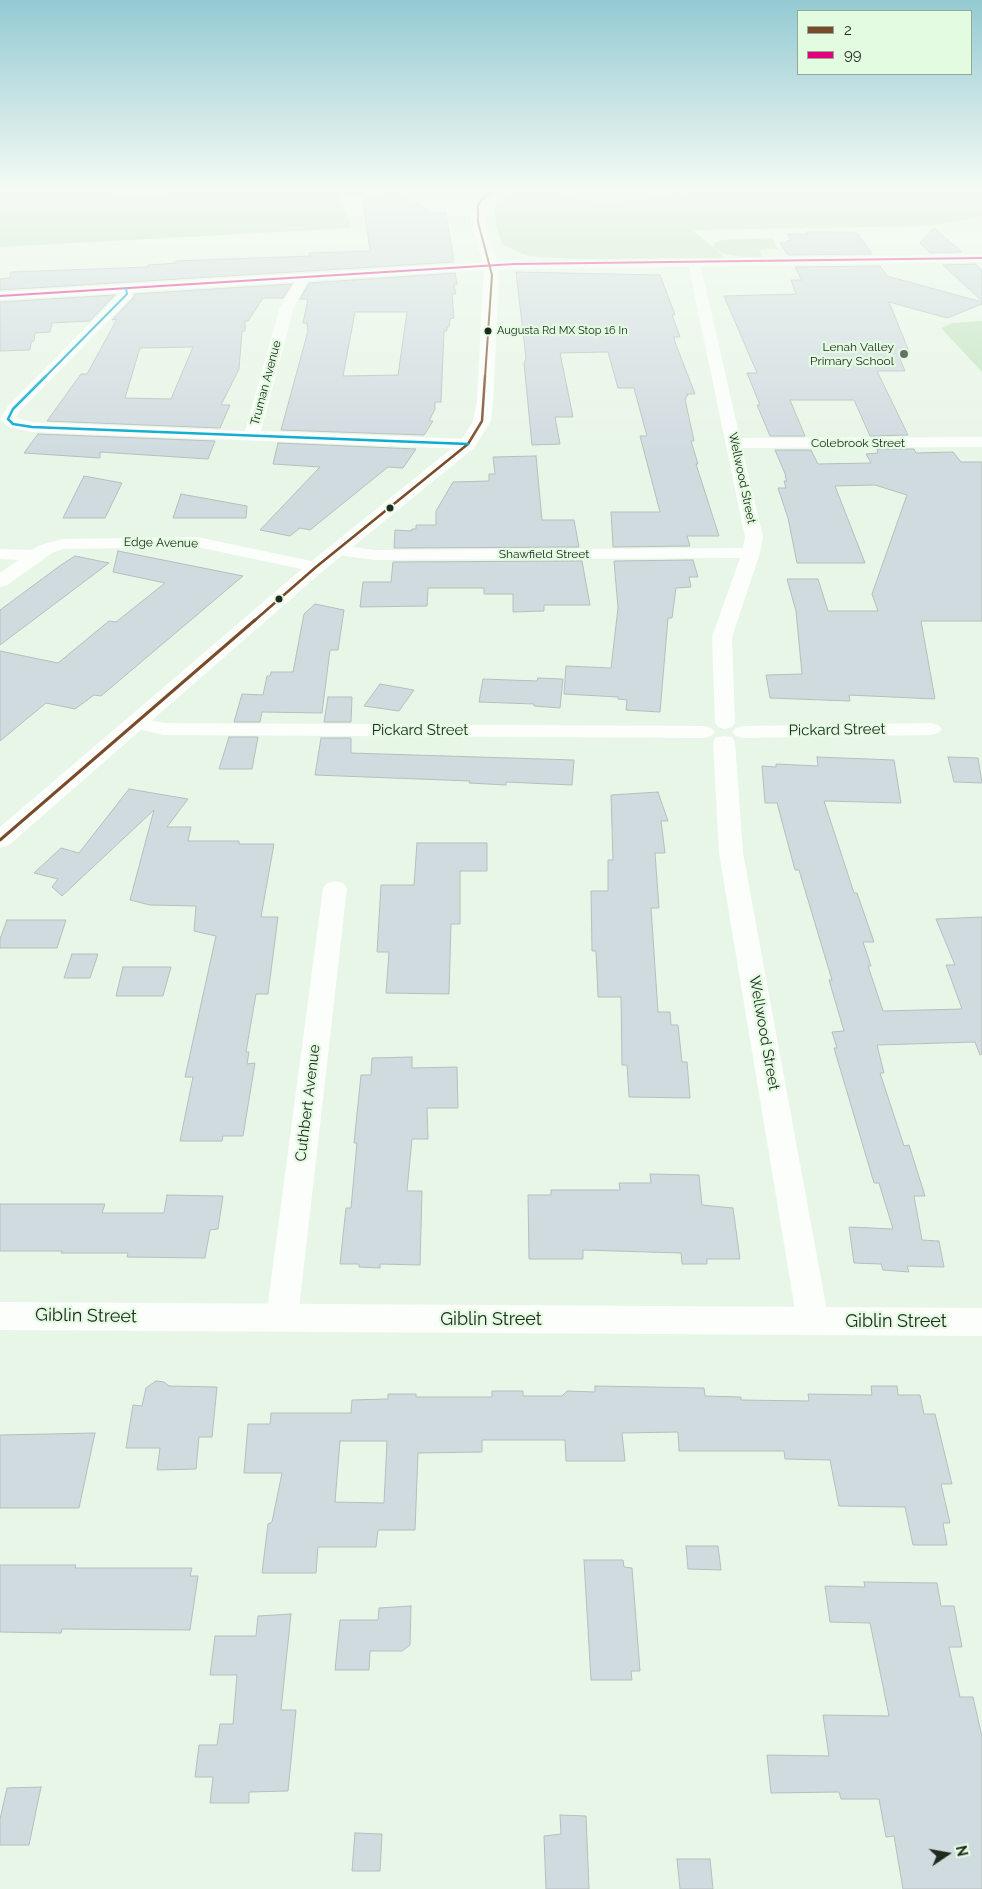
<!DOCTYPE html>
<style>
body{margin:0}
#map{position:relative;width:982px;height:1889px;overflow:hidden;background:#e8f6e7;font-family:Raleway,sans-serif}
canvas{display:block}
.legend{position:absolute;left:797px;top:10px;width:175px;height:65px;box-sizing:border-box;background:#e3fce1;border:1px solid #95a894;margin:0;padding:6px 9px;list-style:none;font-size:15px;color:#212a21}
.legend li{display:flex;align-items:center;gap:10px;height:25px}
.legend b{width:25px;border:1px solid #95a894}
.north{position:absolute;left:922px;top:1829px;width:50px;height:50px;-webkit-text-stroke:4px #e3fce1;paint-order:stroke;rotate:78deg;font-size:14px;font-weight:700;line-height:20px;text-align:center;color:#212a21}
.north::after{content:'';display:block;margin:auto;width:18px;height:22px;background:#212a21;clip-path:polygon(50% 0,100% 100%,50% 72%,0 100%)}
</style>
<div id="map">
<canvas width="982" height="1889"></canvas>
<ul class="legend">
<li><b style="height:6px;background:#7a4b2a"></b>2</li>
<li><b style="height:6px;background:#e5007d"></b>99</li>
</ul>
<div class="north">N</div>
</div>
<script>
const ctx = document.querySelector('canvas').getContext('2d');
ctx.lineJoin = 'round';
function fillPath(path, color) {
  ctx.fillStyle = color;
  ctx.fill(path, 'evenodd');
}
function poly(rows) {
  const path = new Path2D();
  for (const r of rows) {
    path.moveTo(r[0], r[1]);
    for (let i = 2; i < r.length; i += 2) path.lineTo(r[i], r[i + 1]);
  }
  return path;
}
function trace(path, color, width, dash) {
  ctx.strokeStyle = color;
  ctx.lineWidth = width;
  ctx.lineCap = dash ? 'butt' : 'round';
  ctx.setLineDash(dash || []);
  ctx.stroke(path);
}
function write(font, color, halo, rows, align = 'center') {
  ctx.font = font + ' Raleway,sans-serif';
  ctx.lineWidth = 4.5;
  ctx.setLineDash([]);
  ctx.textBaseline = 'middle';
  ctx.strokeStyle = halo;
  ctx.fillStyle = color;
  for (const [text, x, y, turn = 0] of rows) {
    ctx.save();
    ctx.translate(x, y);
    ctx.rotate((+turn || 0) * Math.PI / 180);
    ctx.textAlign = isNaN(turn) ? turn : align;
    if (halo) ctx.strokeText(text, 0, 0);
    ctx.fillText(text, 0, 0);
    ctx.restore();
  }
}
fillPath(poly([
 [32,189,99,189,118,196,199,193,212,189,398,189,340,196,352,228,0,247,0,192],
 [519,189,607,202,717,189,982,189,982,216,933,226,692,230,714,248,714,244,721,240,772,238,778,249,759,250,762,257,742,257,725,254,715,248,725,258,577,259,528,256,502,244,494,220,495,209,497,202],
 [982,321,982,372,941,328,953,323]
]), '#c3e4c1');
const building = poly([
 [398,193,432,213,446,213,454,262,0,290,0,279,10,278,11,272,148,267,148,265,176,263,176,261,310,256,309,253,370,251,363,198,398,193],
 [934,228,962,252,930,253,920,243,934,228],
 [807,232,854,232,858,234,872,254,788,255,780,243,787,243,786,241,791,240,787,234,808,234,807,232],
 [975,264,982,270,982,301,943,265,975,264],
 [880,266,887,276,982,302,982,304,947,318,889,302,910,354,898,354,905,371,877,371,908,435,870,436,854,400,790,400,805,436,770,436,757,405,760,405,747,373,757,373,724,296,796,294,791,280,802,280,795,267,880,266],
 [516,272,660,275,675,315,672,315,680,337,674,337,675,342,695,394,687,394,688,396,686,396,686,399,685,399,694,441,691,441,698,464,696,464,719,536,687,536,690,546,613,547,611,512,660,512,640,436,647,436,634,388,618,388,608,352,560,353,573,417,555,417,560,444,532,445,524,363,526,358,516,272],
 [455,273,457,284,454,285,456,294,452,294,454,318,450,319,449,327,447,327,447,331,444,331,441,402,435,402,435,409,429,421,433,421,424,435,281,430,308,331,307,323,303,323,308,299,300,299,309,283,455,273],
 [355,312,407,312,398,375,343,376,355,312],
 [292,284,283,298,263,298,248,321,245,321,245,331,242,331,239,369,221,405,230,405,220,428,47,421,81,374,87,374,117,319,112,320,133,298,135,294,292,284],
 [193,347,171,399,125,398,140,348,193,347],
 [115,295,90,321,52,323,50,332,35,333,34,341,31,342,30,350,0,351,0,302,115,295],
 [38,434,215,441,208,459,100,452,100,458,24,453,38,434],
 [278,443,416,449,403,468,388,467,310,530,300,528,290,536,260,530,320,467,273,464,278,443],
 [877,449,914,449,916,453,953,452,961,462,982,462,982,621,921,621,935,699,849,695,850,701,770,698,766,675,802,674,796,611,787,579,818,579,828,611,878,611,872,594,907,495,875,485,835,486,865,563,797,563,788,518,778,488,786,488,784,481,787,481,785,476,786,476,775,450,811,450,818,464,871,463,866,454,878,453,877,449],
 [536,456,542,520,574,520,579,547,394,548,395,530,411,531,412,529,416,529,416,525,436,525,436,511,453,482,489,481,489,474,495,474,493,457,536,456],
 [84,476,122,483,105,518,63,518,84,476],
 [181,494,247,506,246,518,173,518,181,494],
 [118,551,243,576,101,696,94,695,75,709,46,703,0,741,0,651,58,663,109,621,116,622,165,583,113,572,118,551],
 [75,556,109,563,0,645,0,610,61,565,75,556],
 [693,560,698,577,689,577,691,587,676,588,672,618,668,618,660,712,626,710,627,700,618,699,618,697,564,694,566,666,611,668,618,608,614,561,693,560],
 [582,561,590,605,544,605,544,611,513,612,513,594,484,594,484,588,428,588,427,606,360,607,363,582,391,582,393,562,582,561],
 [315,604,344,610,338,650,330,650,322,713,262,712,260,722,234,722,242,694,263,695,267,676,270,676,271,672,293,672,304,614,315,604],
 [538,678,563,679,560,708,534,706,534,704,479,702,483,679,537,681,538,678],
 [380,684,414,690,399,711,364,706,380,684],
 [328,697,352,697,351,722,324,722,328,697],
 [229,737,258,737,252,769,219,769,229,737],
 [321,738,351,738,351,753,574,760,572,785,506,782,506,785,469,783,470,781,315,775,321,738],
 [817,757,894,760,901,803,824,801,854,893,857,893,874,942,863,942,871,966,868,966,883,1011,962,1009,946,965,955,965,936,919,982,917,982,1054,980,1055,975,1042,877,1045,884,1073,880,1073,904,1146,909,1145,925,1196,914,1196,922,1240,939,1241,944,1267,907,1266,909,1272,883,1270,881,1264,854,1263,849,1227,893,1229,879,1183,874,1183,834,1048,837,1048,832,1032,844,1031,829,980,832,980,799,870,795,870,777,803,765,803,762,766,776,767,776,764,818,766,817,757],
 [948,757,978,758,982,783,954,782,948,757],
 [129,789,188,799,167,827,191,827,188,841,239,841,239,844,274,844,261,917,278,917,268,994,256,994,246,1052,249,1052,247,1064,255,1063,243,1136,223,1136,222,1141,180,1141,193,1077,185,1077,216,936,194,931,196,906,150,905,130,900,154,810,62,896,52,887,58,879,34,873,61,848,79,853,129,789],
 [658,792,668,821,661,821,665,853,655,853,659,908,651,908,658,1012,670,1012,671,1025,678,1025,682,1062,687,1062,690,1098,629,1097,627,1065,622,1065,621,997,598,997,596,951,592,951,591,891,608,891,608,860,613,860,611,795,658,792],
 [417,843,487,843,487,871,460,871,460,924,451,924,449,994,386,993,389,952,377,952,381,885,414,885,417,843],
 [7,920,66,920,57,948,0,948,0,939,7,920],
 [72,954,98,954,90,978,64,978,72,954],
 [123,967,171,967,163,996,116,996,123,967],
 [412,1057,412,1068,457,1067,458,1108,427,1108,428,1139,412,1139,407,1191,422,1191,420,1265,380,1264,380,1268,359,1267,359,1264,340,1264,346,1208,351,1208,357,1143,354,1143,361,1075,371,1075,372,1058,412,1057],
 [650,1174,699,1175,702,1205,733,1208,740,1259,707,1259,707,1264,682,1264,681,1253,583,1250,583,1259,529,1259,528,1195,551,1195,551,1190,620,1190,619,1183,651,1183,650,1174],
 [167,1195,223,1196,218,1229,210,1230,205,1258,127,1257,128,1253,61,1253,62,1251,0,1251,0,1204,105,1204,102,1213,164,1213,167,1195],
 [156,1381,164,1382,169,1386,217,1387,212,1437,199,1437,196,1469,157,1470,160,1448,126,1448,133,1405,142,1406,146,1388,156,1381],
 [595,1386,704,1388,705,1396,741,1397,741,1400,809,1401,808,1394,872,1395,871,1386,897,1386,898,1395,920,1395,924,1414,935,1414,952,1484,941,1484,950,1523,943,1523,947,1545,913,1545,905,1507,839,1506,830,1460,785,1459,784,1451,679,1451,678,1432,622,1433,625,1461,566,1461,565,1440,482,1440,482,1452,418,1453,415,1530,378,1530,376,1547,318,1547,316,1573,262,1573,268,1524,272,1522,282,1473,244,1473,248,1424,270,1424,271,1413,351,1413,352,1400,388,1399,388,1394,416,1394,416,1397,492,1397,492,1391,523,1391,523,1396,562,1396,567,1391,595,1392,595,1386],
 [340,1441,387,1441,384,1503,335,1502,340,1441],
 [95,1433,79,1508,0,1508,0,1435,95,1433],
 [686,1546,718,1546,721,1570,688,1569,686,1546],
 [584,1560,623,1560,624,1567,632,1568,640,1671,631,1671,632,1680,591,1680,584,1560],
 [0,1565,76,1565,75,1568,192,1568,190,1576,198,1576,190,1630,62,1629,61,1633,0,1632,0,1565],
 [864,1582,937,1583,941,1606,954,1606,962,1647,949,1647,960,1697,973,1697,982,1737,982,1889,903,1889,894,1836,886,1837,879,1799,841,1799,839,1792,771,1793,767,1755,829,1756,823,1715,889,1716,870,1623,830,1622,825,1586,865,1587,864,1582],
 [411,1606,410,1645,402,1651,370,1651,369,1670,335,1670,340,1620,378,1620,379,1608,411,1606],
 [291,1614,281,1710,296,1710,288,1791,249,1792,249,1803,210,1803,213,1777,195,1777,199,1745,217,1745,220,1724,233,1724,237,1675,210,1675,215,1636,256,1636,258,1616,291,1614],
 [41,1787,29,1845,0,1845,0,1819,7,1788,41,1787],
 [560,1815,586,1816,589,1889,546,1889,544,1836,561,1834,560,1815],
 [355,1833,382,1834,380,1871,352,1871,355,1833],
 [677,1859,710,1859,713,1889,680,1889,677,1859]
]);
fillPath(building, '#d0dbe0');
trace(building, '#b6bebd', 1);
fillPath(poly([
 [446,189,459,189,464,193,485,198,487,200,481,203,456,197,446,189],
 [694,259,700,263,740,438,982,437,982,447,742,448,763,537,760,553,732,637,735,723,732,727,725,729,718,727,715,723,712,637,740,558,374,560,338,555,332,554,329,550,332,546,338,545,374,550,743,548,745,537,688,263,694,259],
 [491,262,497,266,495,269,308,281,294,307,261,431,468,439,474,441,476,444,474,447,468,449,32,432,8,427,0,419,8,406,120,293,0,300,0,292,491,262],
 [295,282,280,307,245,431,32,422,16,418,19,412,132,297,133,292,295,282],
 [197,537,316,562,322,563,325,567,322,571,316,572,197,547,64,549,52,553,7,585,0,587,0,573,18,560,0,559,0,549,32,550,40,545,63,539,197,537],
 [136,717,164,723,704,726,711,728,715,732,711,736,704,738,164,735,129,727,126,723,129,719,136,717],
 [931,723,938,725,942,729,938,733,931,735,743,738,736,736,732,732,736,728,743,726,931,723],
 [724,736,732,737,735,742,743,853,829,1322,824,1331,813,1334,802,1331,797,1322,719,853,713,742,716,737,724,736],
 [335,881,343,883,347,888,298,1318,293,1327,282,1330,271,1327,266,1318,323,888,327,883,335,881]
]), '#fcfefb');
fillPath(poly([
 [490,189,504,189,486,202,484,206,485,222,497,262,982,254,982,262,491,270,484,266,471,222,472,206,475,200,490,189],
 [0,1302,982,1308,982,1336,0,1330,0,1302]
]), '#fcfefb');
fillPath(poly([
 [491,262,498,266,499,275,493,401,491,421,474,448,323,571,9,845,0,848,0,827,309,563,461,441,473,421,477,401,484,266,491,262]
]), '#fcfefb');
trace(poly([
 [485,377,492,275,478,222,478,206,481,200,498,189]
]), '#7a4b2a', 2);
trace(poly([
 [254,621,316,567,468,444,482,421,485,376]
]), '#7a4b2a', 2.5);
trace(poly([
 [0,840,255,620]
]), '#7a4b2a', 3);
trace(poly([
 [0,296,514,264,982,258]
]), '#e5007d', 2);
trace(poly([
 [45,377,127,294,126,288]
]), '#00a9ce', 2);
trace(poly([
 [46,376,13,409,8,419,13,424,32,427,468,444]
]), '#00a9ce', 2.5);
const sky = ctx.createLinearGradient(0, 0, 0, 453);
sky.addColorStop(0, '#94cad3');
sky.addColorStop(0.42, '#f5fbf4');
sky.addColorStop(1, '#f5fbf400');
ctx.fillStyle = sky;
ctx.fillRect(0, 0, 982, 453);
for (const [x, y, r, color] of [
 [488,331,4.5,"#212a21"],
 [904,354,5,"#677166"],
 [390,508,4.5,"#212a21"],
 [279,599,4.5,"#212a21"]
]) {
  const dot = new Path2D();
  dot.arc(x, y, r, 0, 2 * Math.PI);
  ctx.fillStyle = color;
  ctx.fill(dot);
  trace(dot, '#e3fce1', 2);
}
write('11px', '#212a21', '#e3fce1', [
 ["Augusta Rd MX Stop 16 In",497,331]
], 'left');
write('12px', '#212a21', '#e3fce1', [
 ["Lenah Valley",894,347],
 ["Primary School",894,361]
], 'right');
write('12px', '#212a21', '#e3fce1', [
 ["Truman Avenue",266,383,-75],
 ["Colebrook Street",858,443],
 ["Wellwood Street",742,478,78],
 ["Edge Avenue",161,543,1],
 ["Shawfield Street",544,554]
]);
write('15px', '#212a21', '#e3fce1', [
 ["Pickard Street",420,730],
 ["Pickard Street",837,730,-1],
 ["Wellwood Street",764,1033,80],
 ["Cuthbert Avenue",308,1103,-83]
]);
write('18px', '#212a21', '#e3fce1', [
 ["Giblin Street",86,1316,1],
 ["Giblin Street",491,1320],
 ["Giblin Street",896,1322]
]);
</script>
